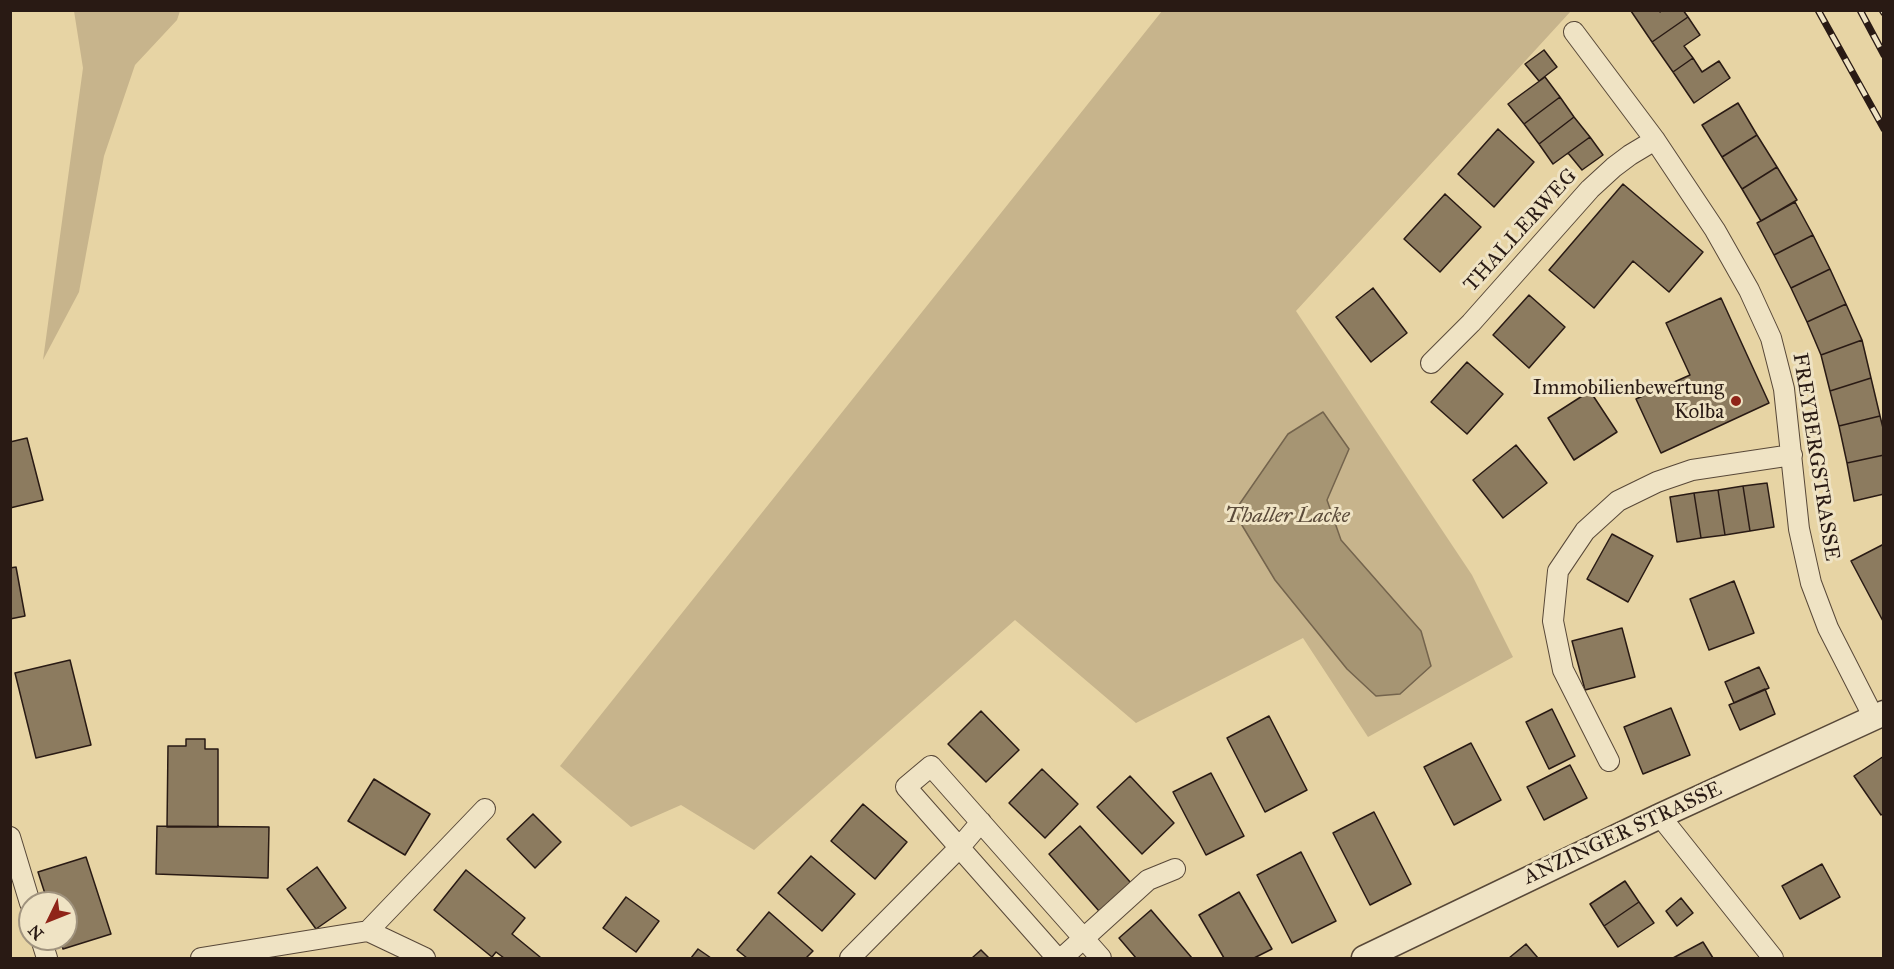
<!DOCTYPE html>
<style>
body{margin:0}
#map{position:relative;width:1894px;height:969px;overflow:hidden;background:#e7d4a4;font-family:"IM FELL Great Primer",serif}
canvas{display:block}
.frame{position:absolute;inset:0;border:12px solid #291a14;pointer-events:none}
.north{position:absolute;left:18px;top:891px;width:60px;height:60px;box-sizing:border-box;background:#efe3c4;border:2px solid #a0937e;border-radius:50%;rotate:227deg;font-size:16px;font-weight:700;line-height:24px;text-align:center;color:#291a14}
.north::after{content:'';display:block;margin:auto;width:21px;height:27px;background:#8f2418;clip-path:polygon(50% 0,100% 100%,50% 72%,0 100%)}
</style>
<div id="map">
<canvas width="1894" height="969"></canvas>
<div class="frame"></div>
<div class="north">N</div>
</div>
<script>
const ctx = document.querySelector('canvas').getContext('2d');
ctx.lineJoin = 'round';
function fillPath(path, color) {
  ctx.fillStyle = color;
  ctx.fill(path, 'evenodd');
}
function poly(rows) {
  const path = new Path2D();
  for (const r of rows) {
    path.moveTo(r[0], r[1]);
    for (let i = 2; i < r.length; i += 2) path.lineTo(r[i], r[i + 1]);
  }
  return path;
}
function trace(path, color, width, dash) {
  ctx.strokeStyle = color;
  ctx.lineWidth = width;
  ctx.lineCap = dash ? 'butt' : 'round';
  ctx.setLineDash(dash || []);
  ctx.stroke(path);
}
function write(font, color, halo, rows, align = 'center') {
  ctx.font = font + ' "IM FELL Great Primer",serif';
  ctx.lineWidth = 6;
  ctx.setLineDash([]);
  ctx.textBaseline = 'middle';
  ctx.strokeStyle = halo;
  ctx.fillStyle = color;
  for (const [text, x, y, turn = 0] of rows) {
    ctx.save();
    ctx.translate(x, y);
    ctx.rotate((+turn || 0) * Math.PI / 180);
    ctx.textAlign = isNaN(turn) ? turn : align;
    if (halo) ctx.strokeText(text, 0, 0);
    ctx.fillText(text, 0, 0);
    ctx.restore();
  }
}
fillPath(poly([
 [74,11,180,11,177,20,135,65,104,156,79,292,43,360,83,68],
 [1162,11,1571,11,1296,311,1472,575,1513,657,1368,737,1303,638,1136,723,1015,620,754,850,681,805,631,827,560,766]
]), '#c7b48c');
const water = poly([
 [1323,412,1349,449,1327,500,1341,540,1421,631,1431,666,1400,694,1376,696,1347,669,1275,580,1234,512,1288,434,1323,412]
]);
fillPath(water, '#a69573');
trace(water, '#74644d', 1.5);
const building = poly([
 [1632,10,1659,10,1660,12,1663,10,1683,10,1688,17,1652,42,1631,11,1632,10],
 [1688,17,1700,35,1684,46,1693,58,1673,72,1652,42,1688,17],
 [1544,50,1557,67,1539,81,1525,64,1544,50],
 [1693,58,1702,72,1719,61,1730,78,1694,103,1673,72,1693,58],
 [1545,77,1560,97,1524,124,1508,104,1545,77],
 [1560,97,1574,117,1539,144,1524,124,1560,97],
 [1738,103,1757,135,1722,157,1702,125,1738,103],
 [1574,117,1590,137,1553,164,1539,144,1574,117],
 [1498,129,1534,162,1494,207,1458,174,1498,129],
 [1757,135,1777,167,1742,189,1722,157,1757,135],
 [1590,137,1603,155,1582,170,1568,153,1590,137],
 [1777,167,1797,200,1761,221,1742,189,1777,167],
 [1623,184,1703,252,1669,292,1633,261,1594,308,1549,270,1623,184],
 [1445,194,1481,227,1440,272,1404,239,1445,194],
 [1795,202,1813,235,1774,255,1757,223,1795,202],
 [1813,235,1830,269,1791,288,1774,255,1813,235],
 [1830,269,1846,304,1807,322,1791,288,1830,269],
 [1373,288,1407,333,1371,362,1336,317,1373,288],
 [1529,295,1565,327,1529,368,1493,335,1529,295],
 [1721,298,1769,403,1661,453,1636,399,1690,375,1666,323,1721,298],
 [1846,304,1862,340,1821,355,1807,322,1846,304],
 [1862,340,1871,378,1830,391,1821,355,1862,340],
 [1467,362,1503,394,1467,434,1431,402,1467,362],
 [1871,378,1880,416,1839,426,1830,391,1871,378],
 [1590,391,1617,432,1574,460,1548,418,1590,391],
 [1880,416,1884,432,1884,455,1847,463,1839,426,1880,416],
 [27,438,43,500,10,508,10,442,27,438],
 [1516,445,1547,483,1503,518,1473,480,1516,445],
 [1884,455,1884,494,1854,501,1847,463,1884,455],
 [1767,483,1774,527,1750,531,1743,486,1767,483],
 [1743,486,1750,531,1725,535,1718,490,1743,486],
 [1718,490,1725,535,1701,538,1694,493,1718,490],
 [1694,493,1701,538,1677,542,1670,497,1694,493],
 [1612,534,1653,556,1628,602,1587,579,1612,534],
 [1884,544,1884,623,1851,561,1884,544],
 [16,567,25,616,10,619,10,568,16,567],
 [1734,581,1754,633,1709,650,1690,599,1734,581],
 [1622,628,1635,677,1585,690,1572,641,1622,628],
 [70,660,91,745,36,758,15,673,70,660],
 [1759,667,1769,688,1734,703,1725,682,1759,667],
 [1765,689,1775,714,1740,730,1729,705,1765,689],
 [1671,708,1690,755,1643,774,1624,727,1671,708],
 [1552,709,1575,756,1549,769,1526,722,1552,709],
 [981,711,1019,750,986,782,948,744,981,711],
 [1269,716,1307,790,1265,812,1227,738,1269,716],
 [186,739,205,739,205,749,218,749,218,827,167,827,168,746,186,746,186,739],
 [1471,743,1501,800,1454,825,1424,767,1471,743],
 [1884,756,1884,813,1881,815,1854,776,1884,756],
 [1570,765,1587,798,1544,820,1527,787,1570,765],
 [1042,769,1078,804,1045,838,1009,803,1042,769],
 [1211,773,1244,836,1206,855,1173,792,1211,773],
 [1130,776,1174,823,1142,854,1097,807,1130,776],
 [374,779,430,814,405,855,348,821,374,779],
 [863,804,907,842,875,879,831,841,863,804],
 [1374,812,1411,884,1370,905,1333,833,1374,812],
 [533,814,561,842,535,868,507,839,533,814],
 [157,826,269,827,268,878,156,874,157,826],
 [1080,826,1131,883,1099,911,1049,854,1080,826],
 [1301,852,1336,921,1292,943,1257,875,1301,852],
 [811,856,855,894,822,931,778,893,811,856],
 [86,857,111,934,63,949,60,939,66,939,66,903,48,903,38,872,86,857],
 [1822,864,1840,897,1800,919,1782,886,1822,864],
 [317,867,346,908,316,929,287,889,317,867],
 [466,870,525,918,512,934,540,957,538,958,504,958,496,952,492,957,434,910,466,870],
 [1625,881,1639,902,1604,926,1590,904,1625,881],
 [1239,892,1272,949,1254,958,1224,958,1199,915,1239,892],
 [626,897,659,921,636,952,603,928,626,897],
 [1681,898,1693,913,1677,926,1666,911,1681,898],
 [1639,902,1654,923,1618,947,1604,926,1639,902],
 [1151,910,1192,958,1136,958,1119,938,1151,910],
 [769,912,813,951,806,958,747,958,737,950,769,912],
 [1703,942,1713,958,1673,958,1703,942],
 [1526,944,1538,958,1509,958,1526,944],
 [698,949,711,958,691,958,698,949],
 [981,950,989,958,972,958,981,950]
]);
fillPath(building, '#8c7b5f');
trace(building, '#291a14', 1.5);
const minor = poly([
 [1574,32,1655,140,1715,230,1749,290,1771,338,1784,389,1799,529,1811,583,1828,628,1874,718],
 [1431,363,1471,323,1590,189,1614,167,1630,155,1655,140],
 [1609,761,1563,670,1553,621,1558,571,1585,531,1618,501,1657,482,1692,470,1792,455],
 [1660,816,1773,958],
 [10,837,30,903],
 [368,931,485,809],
 [41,939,47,958],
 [201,958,368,931,425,958],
 [850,958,959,848,981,822],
 [1057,958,906,787,931,766,1101,958],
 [1062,958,1148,880,1175,869]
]);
const tertiary = poly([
 [1364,958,1660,816,1884,713]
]);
trace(minor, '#584838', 22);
trace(tertiary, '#584838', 27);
trace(minor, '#efe3c4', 20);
trace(tertiary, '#efe3c4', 24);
const rail = poly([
 [1818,10,1884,129],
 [1860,10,1884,55],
 [1882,10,1884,13]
]);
trace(rail, '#291a14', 7);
trace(rail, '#efe3c4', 4.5, [14]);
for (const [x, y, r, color] of [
 [1736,401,6,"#8f2418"]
]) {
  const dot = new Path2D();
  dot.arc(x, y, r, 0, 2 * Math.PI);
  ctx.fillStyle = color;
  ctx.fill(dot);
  trace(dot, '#efe3c4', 2);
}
write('21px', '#291a14', '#efe3c4', [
 ["THALLERWEG",1521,231,-48],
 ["FREYBERGSTRASSE",1815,457,81],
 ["ANZINGER STRASSE",1623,834,-25]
]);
write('21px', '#291a14', '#efe3c4', [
 ["Immobilienbewertung",1724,389],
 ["Kolba",1724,413]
], 'right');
write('italic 22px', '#5b4b3a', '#efe3c4', [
 ["Thaller Lacke",1287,517]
]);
</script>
